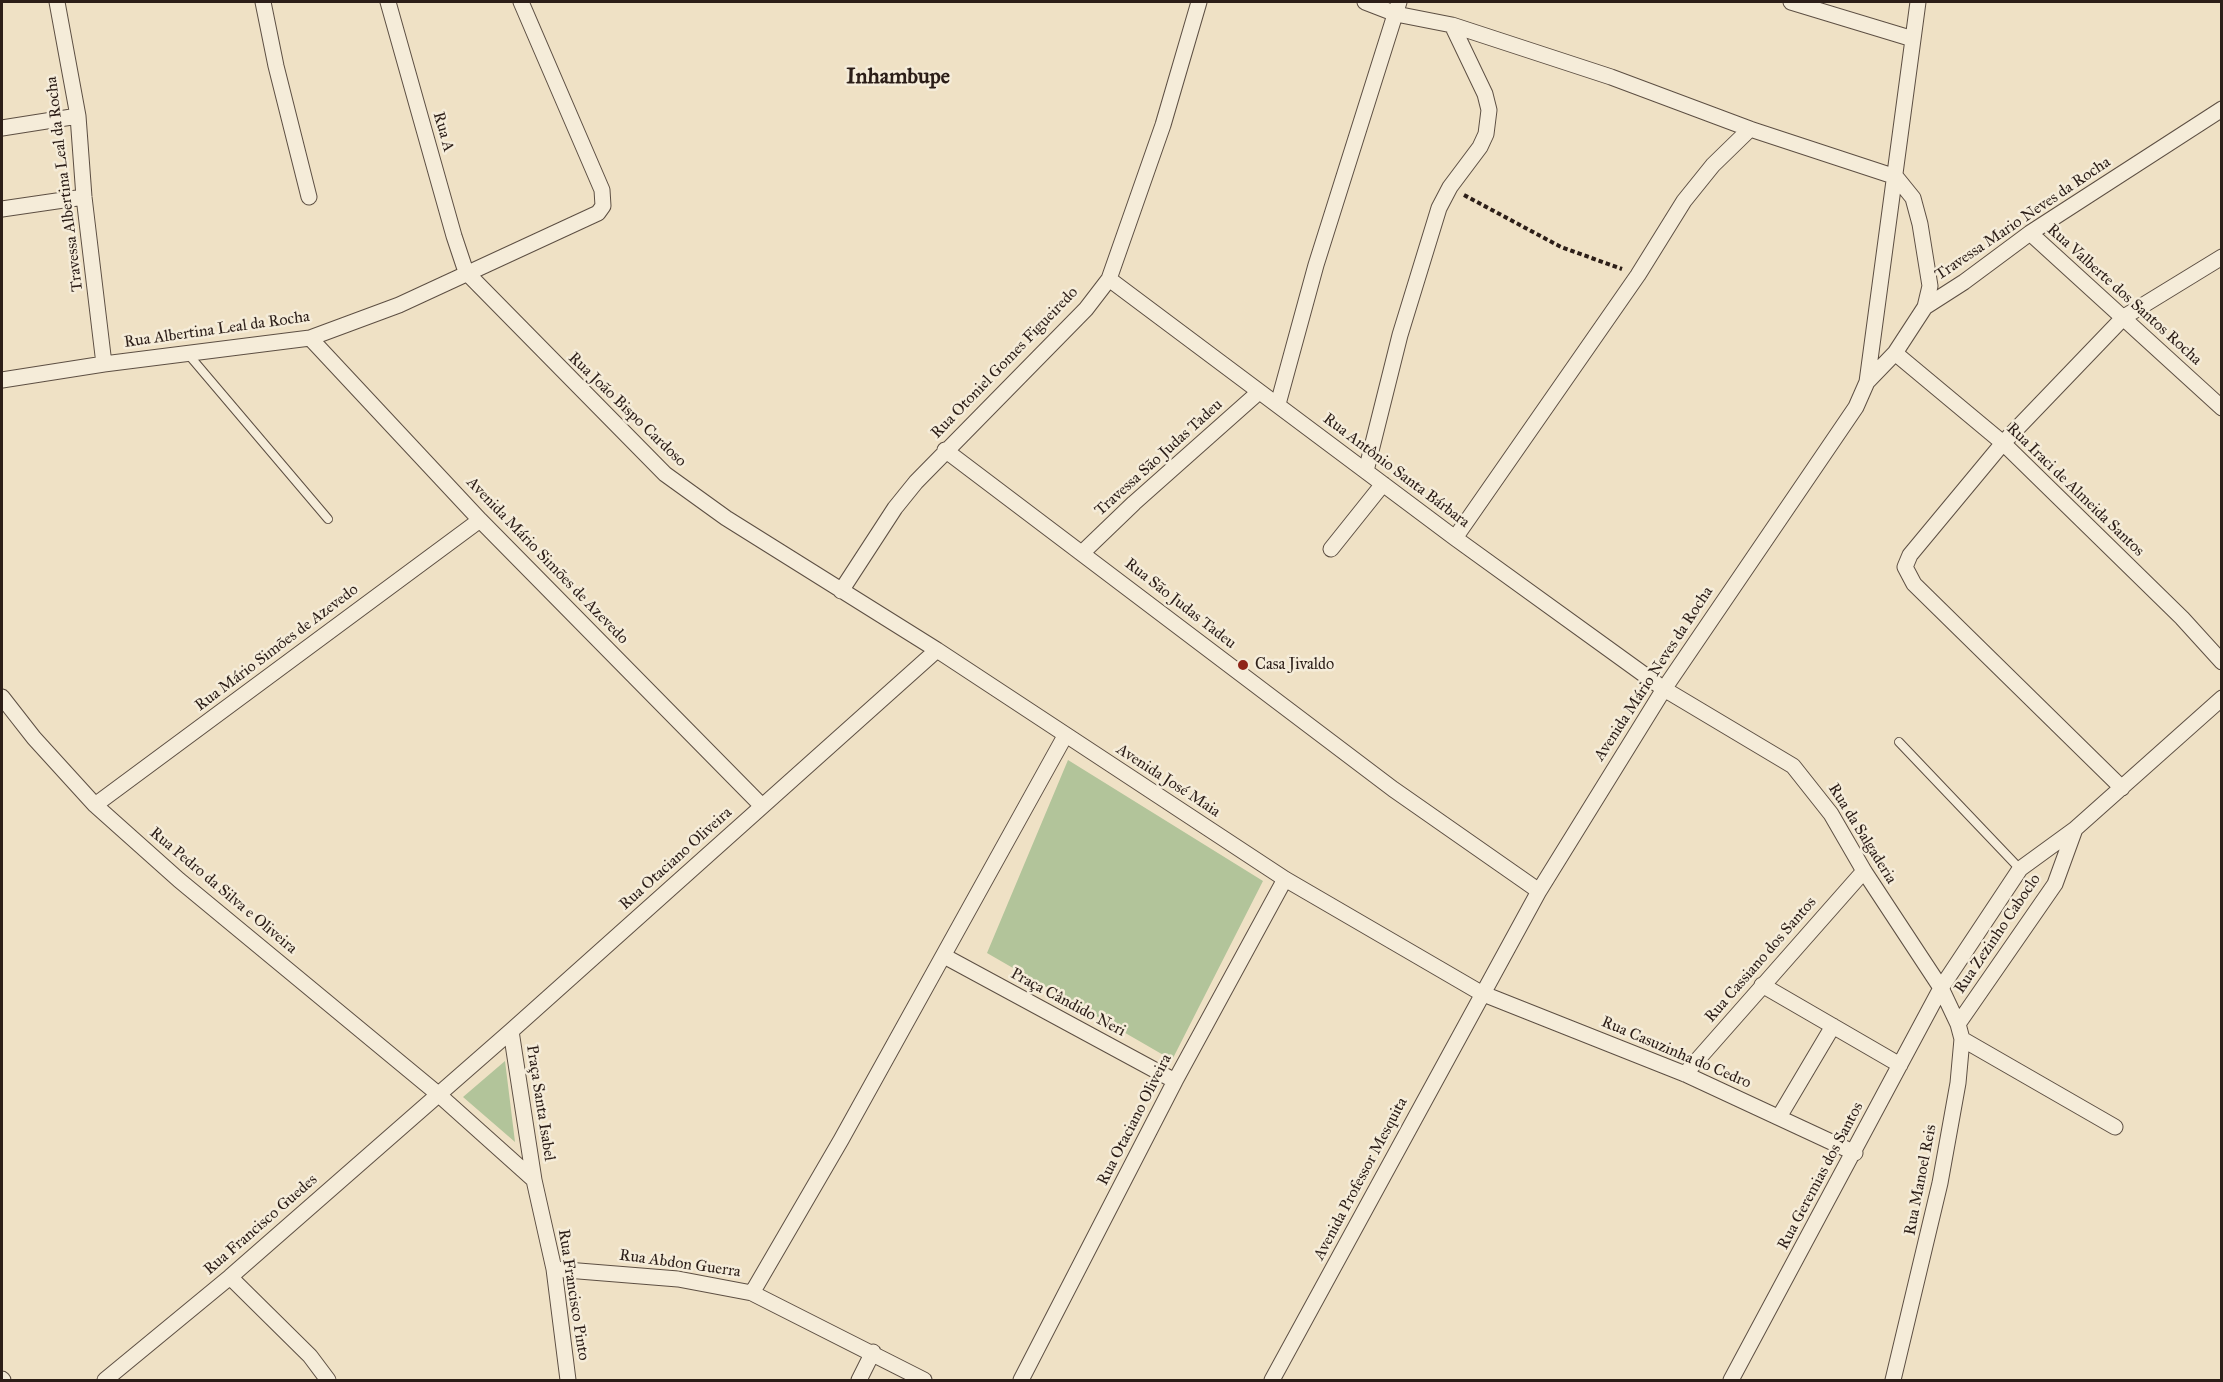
<!DOCTYPE html>
<meta charset="utf-8">
<style>
body{margin:0}
#map{position:relative;width:2223px;height:1382px;overflow:hidden;background:#efe1c5;font-family:"IM FELL Great Primer",serif}
canvas{display:block}
.frame{position:absolute;inset:0;border:3px solid #2c1e18;pointer-events:none}
</style>
<div id="map">
<canvas width="2223" height="1382"></canvas>
<div class="frame"></div>
</div>
<script>
const ctx = document.querySelector('canvas').getContext('2d');
ctx.lineJoin = 'round';
function fillPath(path, color) {
  ctx.fillStyle = color;
  ctx.fill(path, 'evenodd');
}
function poly(rows) {
  const path = new Path2D();
  for (const r of rows) {
    path.moveTo(r[0], r[1]);
    for (let i = 2; i < r.length; i += 2) path.lineTo(r[i], r[i + 1]);
  }
  return path;
}
function trace(path, color, width, dash) {
  ctx.strokeStyle = color;
  ctx.lineWidth = width;
  ctx.lineCap = dash ? 'butt' : 'round';
  ctx.setLineDash(dash || []);
  ctx.stroke(path);
}
function write(font, color, halo, rows, align = 'center') {
  ctx.font = font + ' "IM FELL Great Primer",serif';
  ctx.lineWidth = 5;
  ctx.setLineDash([]);
  ctx.textBaseline = 'middle';
  ctx.strokeStyle = halo;
  ctx.fillStyle = color;
  for (const [text, x, y, turn = 0] of rows) {
    ctx.save();
    ctx.translate(x, y);
    ctx.rotate((+turn || 0) * Math.PI / 180);
    ctx.textAlign = isNaN(turn) ? turn : align;
    if (halo) ctx.strokeText(text, 0, 0);
    ctx.fillText(text, 0, 0);
    ctx.restore();
  }
}
fillPath(poly([
 [1068,760,1263,881,1172,1060,987,953],
 [505,1061,515,1142,463,1097]
]), '#b2c49a');
const lane = poly([
 [188,354,328,519],
 [1899,742,2020,869]
]);
const street = poly([
 [57,2,78,116,84,197,104,364],
 [263,2,276,66,309,197],
 [388,2,454,236,466,272,665,474,726,518,937,650,1285,879,1481,993,1685,1074,1855,1153],
 [1365,2,1396,14,1452,25,1611,77,1750,129,1896,177,1913,198,1920,224,1930,286,1925,307],
 [1791,2,1913,39],
 [2,128,78,116],
 [2,209,84,197],
 [2030,233,2222,408],
 [1109,279,1455,538,1664,689,1793,766,1831,814,1864,871,1941,988,1958,1024,1962,1039,1958,1083,1940,1183,1893,1380],
 [310,338,480,520,762,806],
 [1895,353,2003,443,2182,618,2222,662],
 [2,380,104,364,310,338,399,305,598,213,603,206,602,190,521,2],
 [1867,382,1895,353,1925,307,1964,282,2030,233,2222,109],
 [1278,404,1316,265,1399,2],
 [945,450,1393,789,1539,891],
 [1366,471,1400,335,1439,208,1450,187,1480,147,1486,134,1489,110,1485,94,1452,25],
 [1455,538,1638,275,1684,201,1713,165,1750,129],
 [1331,549,1383,484],
 [1083,552,1134,503,1259,392],
 [841,591,895,508,916,482,1086,309,1109,279,1163,125,1199,2],
 [2,697,34,738,95,805,179,880,438,1094,534,1180],
 [2122,788,1914,584,1905,567,1910,555,2003,443,2124,317,2222,257],
 [95,805,480,520],
 [944,956,1175,1081],
 [1762,985,1900,1065],
 [1958,1024,2055,884,2075,829],
 [511,1031,534,1180,554,1269,568,1380],
 [1962,1039,2115,1127],
 [1685,1074,1864,871],
 [1779,1117,1833,1026],
 [554,1269,678,1279,752,1293,924,1380],
 [230,1277,310,1356,328,1380],
 [752,1293,841,1140,1065,736],
 [2,1379,3,1380],
 [105,1380,230,1277,511,1031,937,650],
 [859,1380,873,1352],
 [1021,1380,1175,1081,1285,879],
 [1272,1380,1539,891,1664,689,1856,407,1867,382,1918,2],
 [1731,1380,1941,988,2020,869,2075,829,2222,698]
]);
trace(lane, '#5d4f43', 10);
trace(street, '#5d4f43', 17);
trace(poly([
 [1464,195,1561,247,1622,269]
]), '#2c1e18', 4, [4.5, 3]);
trace(lane, '#f5ecd9', 8);
trace(street, '#f5ecd9', 15);
for (const [x, y, r, color] of [
 [1243,665,6,"#8f2418"]
]) {
  const dot = new Path2D();
  dot.arc(x, y, r, 0, 2 * Math.PI);
  ctx.fillStyle = color;
  ctx.fill(dot);
  trace(dot, '#f5ecd9', 2);
}
write('16px', '#2c1e18', '#f5ecd9', [
 ["Rua A",443,132,74],
 ["Travessa Albertina Leal da Rocha",65,184,-97],
 ["Travessa Mario Neves da Rocha",2023,219,-34],
 ["Rua Valberte dos Santos Rocha",2124,295,42],
 ["Rua Albertina Leal da Rocha",217,330,-8],
 ["Rua Otoniel Gomes Figueiredo",1005,363,-46],
 ["Rua João Bispo Cardoso",627,410,44],
 ["Travessa São Judas Tadeu",1159,458,-42],
 ["Rua Antônio Santa Bárbara",1396,471,37],
 ["Rua Iraci de Almeida Santos",2075,490,44],
 ["Avenida Mário Simões de Azevedo",547,561,46],
 ["Rua São Judas Tadeu",1180,604,38],
 ["Rua Mário Simões de Azevedo",277,648,-37],
 ["Avenida Mário Neves da Rocha",1654,674,-57],
 ["Avenida José Maia",1168,781,33],
 ["Rua da Salgaderia",1862,834,58],
 ["Rua Otaciano Oliveira",676,859,-42],
 ["Rua Pedro da Silva e Oliveira",223,891,40],
 ["Rua Zezinho Caboclo",1998,934,-56],
 ["Rua Cassiano dos Santos",1761,960,-49],
 ["Praça Cândido Neri",1068,1003,28],
 ["Rua Casuzinha do Cedro",1676,1053,23],
 ["Praça Santa Isabel",540,1103,81],
 ["Rua Otaciano Oliveira",1135,1120,-63],
 ["Rua Geremias dos Santos",1821,1176,-62],
 ["Avenida Professor Mesquita",1361,1179,-62],
 ["Rua Manoel Reis",1921,1180,-79],
 ["Rua Francisco Guedes",261,1225,-41],
 ["Rua Abdon Guerra",680,1264,8],
 ["Rua Francisco Pinto",573,1295,81]
]);
write('16px', '#2c1e18', '#f5ecd9', [
 ["Casa Jivaldo",1255,665]
], 'left');
write('bold 22px', '#2c1e18', '#f5ecd9', [
 ["Inhambupe",898,78]
]);
</script>
